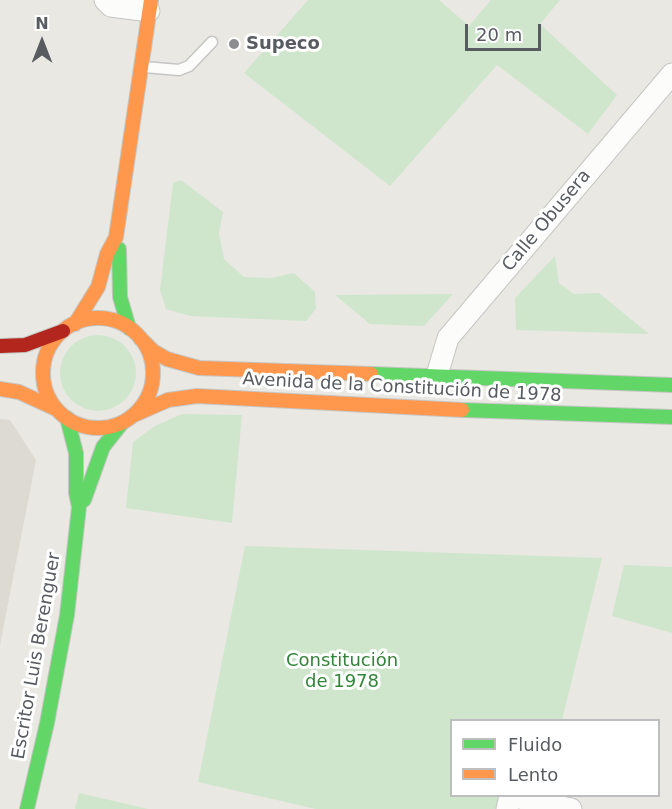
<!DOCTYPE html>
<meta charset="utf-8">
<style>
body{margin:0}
#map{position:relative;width:672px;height:809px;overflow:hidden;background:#e9e8e2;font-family:"DejaVu Sans",sans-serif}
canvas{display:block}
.legend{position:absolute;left:450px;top:719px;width:210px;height:78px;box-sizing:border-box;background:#fff;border:2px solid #bcbec0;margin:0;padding:8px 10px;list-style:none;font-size:18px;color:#585c61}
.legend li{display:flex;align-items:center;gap:12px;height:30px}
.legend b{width:30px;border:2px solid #bcbec0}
.north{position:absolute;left:12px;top:12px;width:60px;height:60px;-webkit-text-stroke:4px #fff;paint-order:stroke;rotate:0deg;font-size:16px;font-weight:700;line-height:24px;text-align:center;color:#585c61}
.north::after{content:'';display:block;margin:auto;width:21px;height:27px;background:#585c61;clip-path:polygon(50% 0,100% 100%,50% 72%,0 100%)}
.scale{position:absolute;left:465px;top:24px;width:76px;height:27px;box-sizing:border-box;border:3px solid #585c61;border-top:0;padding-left:8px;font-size:18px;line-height:21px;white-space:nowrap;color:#585c61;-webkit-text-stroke:4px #fff;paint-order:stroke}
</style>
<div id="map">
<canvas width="672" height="809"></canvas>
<ul class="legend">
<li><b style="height:8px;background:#63d668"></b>Fluido</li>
<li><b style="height:8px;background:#ff974d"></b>Lento</li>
</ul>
<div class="north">N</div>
<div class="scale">20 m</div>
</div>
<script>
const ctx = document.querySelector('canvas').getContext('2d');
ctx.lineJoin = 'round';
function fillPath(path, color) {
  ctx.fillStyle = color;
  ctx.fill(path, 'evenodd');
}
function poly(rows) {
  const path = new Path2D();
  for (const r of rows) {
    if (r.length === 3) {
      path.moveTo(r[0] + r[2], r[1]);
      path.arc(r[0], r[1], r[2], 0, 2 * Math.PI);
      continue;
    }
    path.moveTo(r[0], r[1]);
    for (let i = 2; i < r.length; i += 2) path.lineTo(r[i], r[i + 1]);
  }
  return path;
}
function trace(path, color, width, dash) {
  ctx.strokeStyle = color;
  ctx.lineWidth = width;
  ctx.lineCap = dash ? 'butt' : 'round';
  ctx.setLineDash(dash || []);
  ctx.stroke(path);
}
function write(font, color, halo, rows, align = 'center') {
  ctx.font = font + ' "DejaVu Sans",sans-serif';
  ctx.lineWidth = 6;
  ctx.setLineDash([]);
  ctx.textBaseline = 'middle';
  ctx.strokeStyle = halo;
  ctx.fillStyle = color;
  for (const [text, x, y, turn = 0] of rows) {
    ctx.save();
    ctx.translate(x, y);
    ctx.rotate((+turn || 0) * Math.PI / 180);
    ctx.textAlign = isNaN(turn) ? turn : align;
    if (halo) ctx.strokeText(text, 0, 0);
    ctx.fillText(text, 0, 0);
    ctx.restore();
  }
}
fillPath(poly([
 [0,419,10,420,36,460,0,645]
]), '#dcdad2');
fillPath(poly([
 [308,0,439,0,469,26,491,0,560,0,540,24,617,95,588,134,497,65,390,186,244,73],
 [181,180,223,212,219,233,224,259,244,277,271,278,294,273,315,292,316,309,306,321,190,316,166,309,160,290,173,183],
 [555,256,559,283,574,294,599,293,649,334,516,330,515,298],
 [453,294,424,326,370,324,335,295],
 [98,373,38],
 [182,414,242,415,232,523,126,508,133,442,155,426],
 [245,546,602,558,562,720,452,720,452,796,544,796,507,809,316,809,198,782],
 [624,565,672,567,672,633,612,616],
 [79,793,148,809,75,809]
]), '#cfe6cd');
const lane = poly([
 [144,67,179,70,189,66,212,42]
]);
const street = poly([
 [105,0,111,6,149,11],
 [437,375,448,338,672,74],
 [507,809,510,796,571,809]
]);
const fast = poly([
 [119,249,120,297,129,328],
 [371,374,672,385],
 [462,410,672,417],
 [84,500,103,447,122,423],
 [27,809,47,723,67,615,79,507,76,493,76,453,67,418]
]);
const slow = poly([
 [98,373,55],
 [75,324,98,287,107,254,116,237,151,0],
 [140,338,153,351,167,359,199,368,371,374],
 [0,389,19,392,56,409],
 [134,415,168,400,197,396,462,410]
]);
const jam = poly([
 [0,346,25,345,63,331]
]);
trace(lane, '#c5c5c3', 13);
trace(street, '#c5c5c3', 23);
trace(fast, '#c5c6c4', 16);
trace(slow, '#c5c6c4', 16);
trace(jam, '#c5c6c4', 16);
trace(lane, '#fcfcfb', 10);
trace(street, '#fcfcfb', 21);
trace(fast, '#63d668', 14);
trace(slow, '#ff974d', 14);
trace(jam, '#b3261e', 14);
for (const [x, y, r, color] of [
 [234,44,6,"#8b8d8e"]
]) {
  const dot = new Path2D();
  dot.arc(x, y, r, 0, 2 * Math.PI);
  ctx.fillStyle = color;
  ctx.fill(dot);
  trace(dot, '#fff', 2);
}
write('bold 18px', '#585c61', '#fff', [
 ["Supeco",246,44]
], 'left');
write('18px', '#585c61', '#fff', [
 ["Calle Obusera",547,221,-50],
 ["Avenida de la Constitución de 1978",402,388,3],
 ["Escritor Luis Berenguer",37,656,-80]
]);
write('18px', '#328538', '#fff', [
 ["Constitución",342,661],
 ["de 1978",342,682]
]);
</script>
